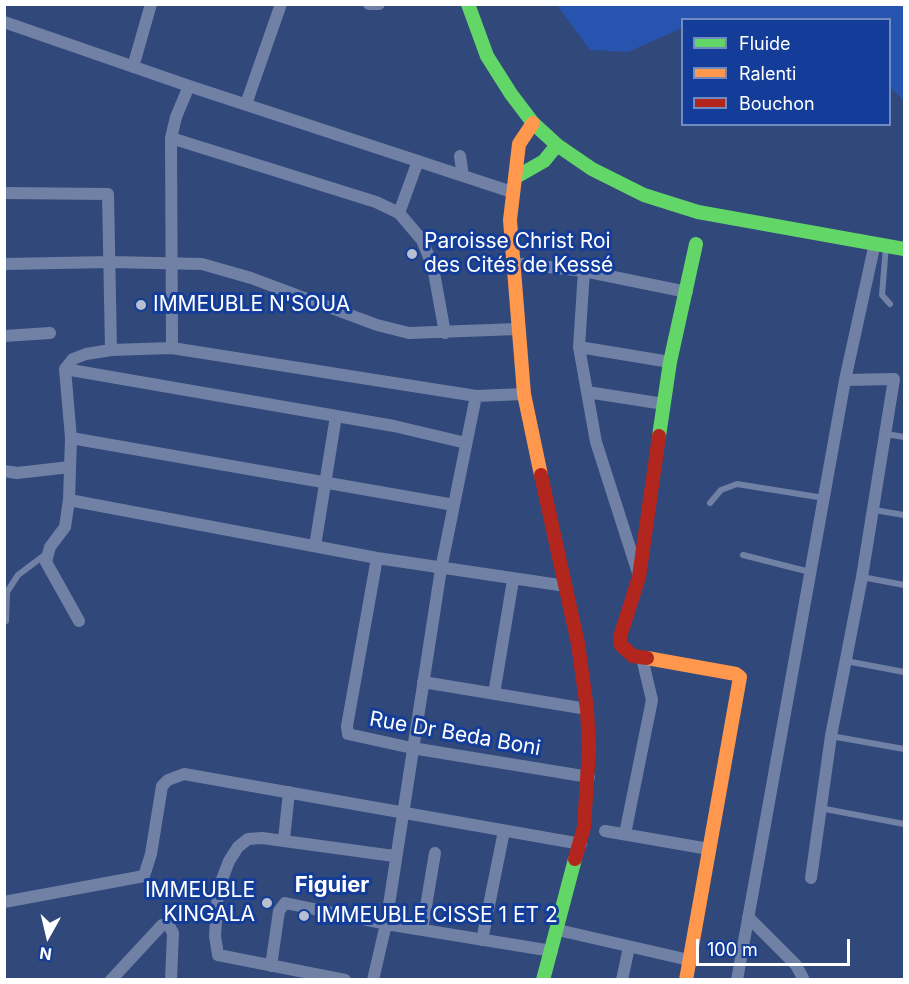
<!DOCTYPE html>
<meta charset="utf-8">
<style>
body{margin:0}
#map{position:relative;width:909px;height:984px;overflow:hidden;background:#31487a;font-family:Inter,sans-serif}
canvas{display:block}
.frame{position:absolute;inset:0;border:6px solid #fff;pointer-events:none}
.legend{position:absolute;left:681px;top:18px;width:210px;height:108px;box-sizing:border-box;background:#133d98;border:2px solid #718bc1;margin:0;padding:8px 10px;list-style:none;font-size:18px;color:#fff}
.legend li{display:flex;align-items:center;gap:12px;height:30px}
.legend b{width:30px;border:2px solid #718bc1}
.north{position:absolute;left:18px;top:906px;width:60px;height:60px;-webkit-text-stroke:4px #133d98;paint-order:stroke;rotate:188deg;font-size:16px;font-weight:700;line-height:24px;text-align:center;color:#fff}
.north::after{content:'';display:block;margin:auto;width:21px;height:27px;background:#fff;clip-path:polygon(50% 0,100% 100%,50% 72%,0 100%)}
.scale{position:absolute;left:696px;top:939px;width:154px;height:27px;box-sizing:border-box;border:3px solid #fff;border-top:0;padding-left:8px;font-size:18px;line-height:21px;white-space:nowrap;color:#fff;-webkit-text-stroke:4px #133d98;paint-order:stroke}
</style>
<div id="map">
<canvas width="909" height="984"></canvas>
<div class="frame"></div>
<ul class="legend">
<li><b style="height:8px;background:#63d668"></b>Fluide</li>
<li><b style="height:8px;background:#ff974d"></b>Ralenti</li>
<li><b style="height:8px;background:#b3261e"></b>Bouchon</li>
</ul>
<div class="north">N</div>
<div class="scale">100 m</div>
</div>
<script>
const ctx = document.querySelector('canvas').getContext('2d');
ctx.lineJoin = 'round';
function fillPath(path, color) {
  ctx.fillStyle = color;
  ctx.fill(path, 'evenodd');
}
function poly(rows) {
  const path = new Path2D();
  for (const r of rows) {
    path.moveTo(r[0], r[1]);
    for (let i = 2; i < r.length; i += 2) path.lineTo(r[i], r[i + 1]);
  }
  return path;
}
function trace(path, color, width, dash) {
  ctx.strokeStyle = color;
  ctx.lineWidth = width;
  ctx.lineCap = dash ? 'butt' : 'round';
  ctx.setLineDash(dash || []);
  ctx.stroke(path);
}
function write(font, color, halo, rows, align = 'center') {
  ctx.font = font + ' Inter,sans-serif';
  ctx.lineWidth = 6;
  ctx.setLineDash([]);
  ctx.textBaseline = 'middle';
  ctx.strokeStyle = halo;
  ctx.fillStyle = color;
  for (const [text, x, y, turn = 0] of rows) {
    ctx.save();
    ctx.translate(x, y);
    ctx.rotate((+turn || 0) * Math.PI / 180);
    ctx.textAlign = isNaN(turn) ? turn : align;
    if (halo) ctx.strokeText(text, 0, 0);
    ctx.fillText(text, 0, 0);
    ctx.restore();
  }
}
fillPath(poly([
 [557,5,904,5,904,101,890,87,890,20,682,20,682,28,628,52,590,50]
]), '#2754ae');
trace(poly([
 [886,246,882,295,890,304],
 [886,434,904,437],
 [710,503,721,490,737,484,824,498],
 [874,510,904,515],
 [743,555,810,572],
 [862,577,904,585],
 [6,621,7,592,18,575,46,554],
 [846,661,904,672],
 [831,736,904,749],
 [820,808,904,824]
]), '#7181a5', 6);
trace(poly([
 [369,4,379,4],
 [4,22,189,86,512,192],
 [133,67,151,4],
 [246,104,281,4],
 [171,138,376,202,399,213,422,240,433,267,445,333],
 [460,156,463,176],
 [4,193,108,194,111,350],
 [399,213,418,161],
 [513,263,584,271,687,292],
 [4,264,110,262,202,264,251,278,377,325,409,333,518,329],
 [584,271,579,347,587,392,596,442,638,573],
 [4,336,50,333],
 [579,347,670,362],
 [172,348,171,138,176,117,189,86],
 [65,369,73,359,86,354,111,350,172,348,476,396,524,394],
 [587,392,664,404],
 [71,438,454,505],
 [4,471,17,473,70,467],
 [69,500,377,558,566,586],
 [315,546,336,416],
 [377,558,347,726,348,734,412,748,589,777],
 [79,621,46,562,50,547,65,527,69,500,71,438,65,369,394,426,466,443],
 [423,682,587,709],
 [494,694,513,580],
 [605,831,709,849],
 [625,834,652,700,642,658],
 [284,839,289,792],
 [811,878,831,736,862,577,894,379,845,380],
 [4,902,144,876,151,854,162,786,168,780,184,774,581,844],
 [748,917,796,965,804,980],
 [422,930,435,853],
 [558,930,689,960],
 [482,940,504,831],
 [271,966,279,911,285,903,386,924,552,951],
 [111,980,162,925,168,924,173,933,171,980],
 [345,980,218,955,215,936,218,890,229,861,238,847,248,839,262,838,394,856],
 [373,980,386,924,441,569,476,396],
 [622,980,629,947],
 [737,980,845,380,875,243]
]), '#7181a5', 12);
trace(poly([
 [468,4,487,56,511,94,533,123,557,145,592,169,644,195,698,212,904,249],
 [516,177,544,161,557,145],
 [659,436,670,362,696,244],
 [543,980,575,859]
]), '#63d668', 14);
trace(poly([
 [533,123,519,144,510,220,524,394,541,475],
 [647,658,736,674,740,677,686,980]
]), '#ff974d', 14);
trace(poly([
 [541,475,578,644,587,709,589,748,584,827,575,859],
 [647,658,633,656,621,645,620,637,639,577,659,436]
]), '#b3261e', 14);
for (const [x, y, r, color] of [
 [412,254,6,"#b7bfd0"],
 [141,305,6,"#b7bfd0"],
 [267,903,6,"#b7bfd0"],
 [304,916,6,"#b7bfd0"]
]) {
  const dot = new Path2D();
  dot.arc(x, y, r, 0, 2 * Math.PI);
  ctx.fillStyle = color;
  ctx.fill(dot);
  trace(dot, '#133d98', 2);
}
write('21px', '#fff', '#133d98', [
 ["Paroisse Christ Roi",424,242],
 ["des Cités de Kessé",424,266],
 ["IMMEUBLE N'SOUA",153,305],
 ["IMMEUBLE",255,891,"right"],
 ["KINGALA",255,915,"right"],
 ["IMMEUBLE CISSE 1 ET 2",316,916]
], 'left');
write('21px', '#fff', '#133d98', [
 ["Rue Dr Beda Boni",455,734,10]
]);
write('bold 22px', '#fff', '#133d98', [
 ["Figuier",332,885]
]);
</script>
